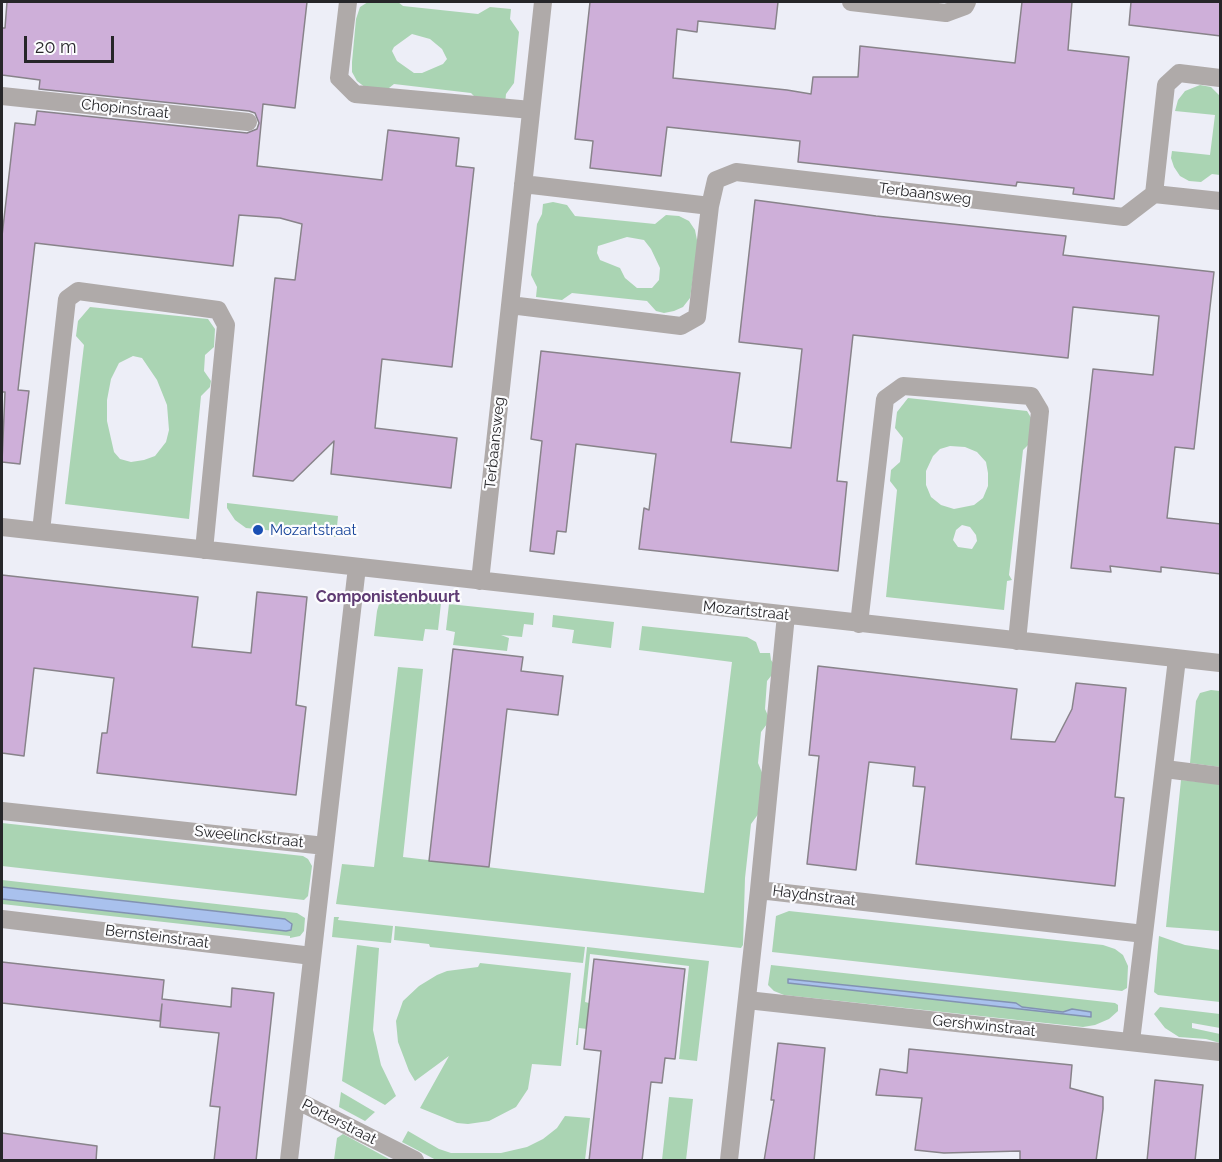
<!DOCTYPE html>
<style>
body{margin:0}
#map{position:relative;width:1222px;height:1162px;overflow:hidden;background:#edeef7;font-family:Raleway,sans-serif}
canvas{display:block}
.frame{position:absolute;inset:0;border:3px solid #262629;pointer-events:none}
.scale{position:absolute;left:24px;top:36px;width:90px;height:27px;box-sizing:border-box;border:3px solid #262629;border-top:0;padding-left:8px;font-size:18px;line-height:21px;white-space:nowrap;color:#262629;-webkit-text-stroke:4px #fcfcfe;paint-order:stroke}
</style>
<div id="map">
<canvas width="1222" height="1162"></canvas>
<div class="frame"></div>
<div class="scale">20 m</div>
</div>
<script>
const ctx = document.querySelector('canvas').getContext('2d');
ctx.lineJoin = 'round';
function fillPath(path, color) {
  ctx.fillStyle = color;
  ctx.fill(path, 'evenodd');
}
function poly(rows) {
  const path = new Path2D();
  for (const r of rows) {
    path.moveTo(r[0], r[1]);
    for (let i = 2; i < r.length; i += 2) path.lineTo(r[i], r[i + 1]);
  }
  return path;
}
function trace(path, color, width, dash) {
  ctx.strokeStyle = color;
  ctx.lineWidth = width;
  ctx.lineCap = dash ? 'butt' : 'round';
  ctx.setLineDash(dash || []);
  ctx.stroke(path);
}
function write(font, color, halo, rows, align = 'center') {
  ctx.font = font + ' Raleway,sans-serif';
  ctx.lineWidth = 4.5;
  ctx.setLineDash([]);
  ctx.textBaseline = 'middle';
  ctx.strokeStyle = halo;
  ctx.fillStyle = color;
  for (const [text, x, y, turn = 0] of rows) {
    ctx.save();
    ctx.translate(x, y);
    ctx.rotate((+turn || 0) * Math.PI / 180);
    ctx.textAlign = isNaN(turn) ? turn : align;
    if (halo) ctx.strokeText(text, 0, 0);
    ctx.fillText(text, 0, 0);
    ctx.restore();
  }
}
fillPath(poly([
 [368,2,398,2,403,6,478,14,490,7,511,9,510,19,519,32,514,83,506,94,505,104,480,102,471,93,394,84,384,92,366,88,357,81,352,72,352,62,356,19,360,7],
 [412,34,430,39,442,49,447,59,443,64,422,73,414,73,397,61,392,51,394,47],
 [1200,85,1211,87,1220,96,1220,175,1212,174,1201,182,1189,181,1180,176,1174,167,1171,158,1172,151,1210,155,1215,115,1175,111,1178,100,1185,91],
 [553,202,567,205,575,216,655,224,666,215,679,216,689,221,695,230,698,245,690,298,683,307,674,311,664,313,656,311,647,301,572,293,562,300,536,297,537,287,531,275,537,224,542,214,543,204],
 [627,237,644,240,651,249,660,268,659,280,652,288,637,288,625,278,620,268,600,260,597,253,598,246],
 [90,307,208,319,215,329,214,347,205,355,204,371,211,381,210,387,201,396,189,519,65,504,84,345,76,336,78,321],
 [133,356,142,358,157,380,167,405,169,430,166,442,155,456,144,460,131,462,120,459,114,452,107,421,107,400,111,379,119,363],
 [908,398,1027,411,1033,421,1032,441,1023,450,1009,575,1012,580,1007,581,1004,610,886,597,897,490,890,481,891,470,900,462,903,438,895,428,897,412],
 [950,446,965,447,977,452,986,462,988,473,988,486,983,498,974,505,954,509,941,505,931,497,926,485,926,471,933,456,940,449],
 [962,525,970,527,976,535,977,541,972,549,958,547,953,540,956,530],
 [227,503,338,516,336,537,246,528,235,520,227,508],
 [394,598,441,603,438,630,425,629,423,641,374,636,377,611,379,604,385,600],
 [449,604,534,613,533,625,524,624,522,637,501,635,509,638,507,651,453,645,455,632,446,630],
 [553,615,614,622,611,648,572,643,574,630,552,627],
 [642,626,747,637,756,642,760,653,770,653,771,660,776,667,775,671,767,681,765,709,770,720,761,732,758,763,763,775,759,813,751,824,745,878,743,945,741,948,336,904,342,864,374,867,398,667,423,669,403,857,704,893,732,662,639,650],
 [1211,690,1220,691,1220,767,1190,763,1196,701,1200,693],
 [1181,780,1220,784,1220,931,1166,927],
 [2,823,303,856,308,859,312,866,308,896,304,900,2,866],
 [2,880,297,913,305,918,304,931,300,936,290,938,290,936,2,904,2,899,286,931,292,924,285,919,2,887],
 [789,911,1103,945,1115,949,1123,955,1128,966,1127,988,1122,991,772,952,776,916],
 [334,917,339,917,338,920,393,926,391,943,332,937],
 [395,926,585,947,583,963,430,947,429,944,394,940],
 [1159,936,1185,945,1220,950,1220,1002,1158,995,1154,992],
 [357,945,379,948,373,1030,381,1065,396,1096,385,1105,342,1081],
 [587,947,709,961,697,1061,679,1059,689,966,590,954,585,1002,589,1003,587,1029,579,1028,578,1045,576,1045],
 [480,963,571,973,561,1066,532,1064,528,1089,516,1107,489,1121,468,1124,457,1123,420,1108,449,1056,415,1081,409,1071,398,1042,396,1021,403,1001,419,986,437,975,447,971,478,967],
 [771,965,1115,1003,1118,1005,1118,1011,1109,1019,1095,1025,1083,1027,784,995,774,991,768,985],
 [789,979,1015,1003,1022,1007,1063,1012,1072,1009,1091,1012,1087,1016,789,983],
 [1160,1007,1220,1014,1220,1028,1192,1023,1192,1028,1220,1034,1220,1043,1206,1039,1179,1037,1165,1028,1154,1014],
 [341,1092,375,1112,365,1121,339,1107],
 [669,1097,693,1099,686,1160,662,1160],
 [565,1116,590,1118,585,1160,436,1160,402,1142,408,1131,439,1149,451,1153,501,1153,527,1147,543,1139,557,1128],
 [343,1134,391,1160,334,1160,337,1138]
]), '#aad4b3');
const water = poly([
 [2,887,285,919,292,924,291,930,286,931,2,899,2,887],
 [788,979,1016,1003,1022,1007,1063,1012,1072,1009,1091,1012,1091,1017,788,983,788,979]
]);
fillPath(water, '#a9c1ed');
trace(water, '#8292b2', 1.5);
const building = poly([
 [7,2,307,2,295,108,263,104,257,166,382,180,388,130,459,138,456,166,474,168,452,367,382,359,375,428,457,438,451,488,331,474,334,441,293,481,253,476,275,278,295,280,302,224,280,218,239,215,233,266,35,243,18,390,29,391,20,464,2,462,5,392,2,392,2,236,15,123,35,125,37,111,247,133,257,129,259,123,255,113,249,111,39,89,40,80,2,75,2,28,5,28,7,2],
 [590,2,778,2,775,29,698,21,697,32,677,29,673,78,787,90,811,94,813,77,858,77,860,46,1015,63,1022,2,1072,2,1068,50,1129,57,1114,199,1073,194,1074,188,1017,182,1016,186,798,162,800,141,667,127,661,176,590,168,593,141,575,139,590,2],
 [1131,2,1221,2,1221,36,1129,25,1131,2],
 [755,200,876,216,1066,236,1063,255,1214,272,1194,449,1175,447,1167,518,1221,524,1221,574,1161,567,1161,572,1110,566,1111,572,1071,568,1093,369,1153,375,1159,316,1073,307,1068,358,853,335,837,481,847,482,838,571,639,549,644,508,649,510,656,454,576,444,566,532,557,531,554,554,530,551,542,441,531,439,541,351,740,373,731,442,791,448,802,349,739,342,755,200],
 [2,575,198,597,192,647,251,653,257,592,307,597,296,705,306,707,296,795,97,773,102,733,107,733,114,678,34,668,24,756,2,753,2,575],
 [453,649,523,657,521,671,563,676,558,715,507,709,489,867,429,861,453,649],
 [818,666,1017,689,1011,739,1055,742,1072,709,1076,683,1126,688,1115,797,1124,798,1115,886,916,864,925,787,913,786,915,767,869,762,856,870,807,864,819,756,809,755,818,666],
 [594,959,685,969,675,1059,665,1058,662,1083,651,1082,642,1161,589,1161,601,1051,584,1049,594,959],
 [2,962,164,980,162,999,231,1007,232,988,274,993,256,1161,214,1161,220,1107,210,1106,219,1033,160,1027,162,1004,160,1021,2,1003,2,962],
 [778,1043,825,1048,814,1161,764,1161,774,1100,771,1100,778,1043],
 [909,1049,1072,1065,1070,1088,1103,1097,1103,1109,1096,1161,1020,1161,1020,1151,944,1153,915,1150,922,1098,876,1095,880,1069,907,1073,909,1049],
 [1155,1080,1203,1085,1195,1161,1147,1161,1155,1080],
 [2,1133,97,1146,96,1161,2,1161,2,1133]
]);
fillPath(building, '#ceafd9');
trace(building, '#88838a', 1.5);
trace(poly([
 [348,2,339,78,355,94,531,110],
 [851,2,946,13,965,6,967,2],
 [2,96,248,122],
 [523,184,710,206,716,180,736,172,1124,217,1154,194],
 [1154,194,1166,85,1179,73,1220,78],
 [1154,194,1220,201],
 [510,305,681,326,697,317,710,206],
 [2,527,1220,663],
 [41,531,67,299,78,291,218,310,226,325,204,550],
 [480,581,543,2],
 [786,615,759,890,1144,934,1177,659],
 [859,624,885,399,903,386,1031,396,1040,411,1017,641],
 [1165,769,1220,776],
 [2,811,325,846,357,567],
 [2,919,312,956],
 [747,1000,1220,1052],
 [1131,1041,1144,934],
 [296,1100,415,1160],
 [289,1160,325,846],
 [729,1160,759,890]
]), '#afaaa9', 18);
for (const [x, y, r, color] of [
 [258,530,6,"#1a4fb4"]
]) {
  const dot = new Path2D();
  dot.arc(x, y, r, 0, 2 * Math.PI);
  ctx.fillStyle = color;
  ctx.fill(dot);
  trace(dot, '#fcfcfe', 2);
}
write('15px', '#262629', '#fcfcfe', [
 ["Chopinstraat",125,109,6],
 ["Terbaansweg",925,194,7],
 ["Terbaansweg",495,443,-84],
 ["Mozartstraat",746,611,6],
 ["Sweelinckstraat",249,837,6],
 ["Haydnstraat",814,896,7],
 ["Bernsteinstraat",157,937,7],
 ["Gershwinstraat",984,1026,6],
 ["Porterstraat",339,1122,27]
]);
write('15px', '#164399', '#fcfcfe', [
 ["Mozartstraat",270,530]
], 'left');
write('bold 16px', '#5f3b73', '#fcfcfe', [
 ["Componistenbuurt",388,597]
]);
</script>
